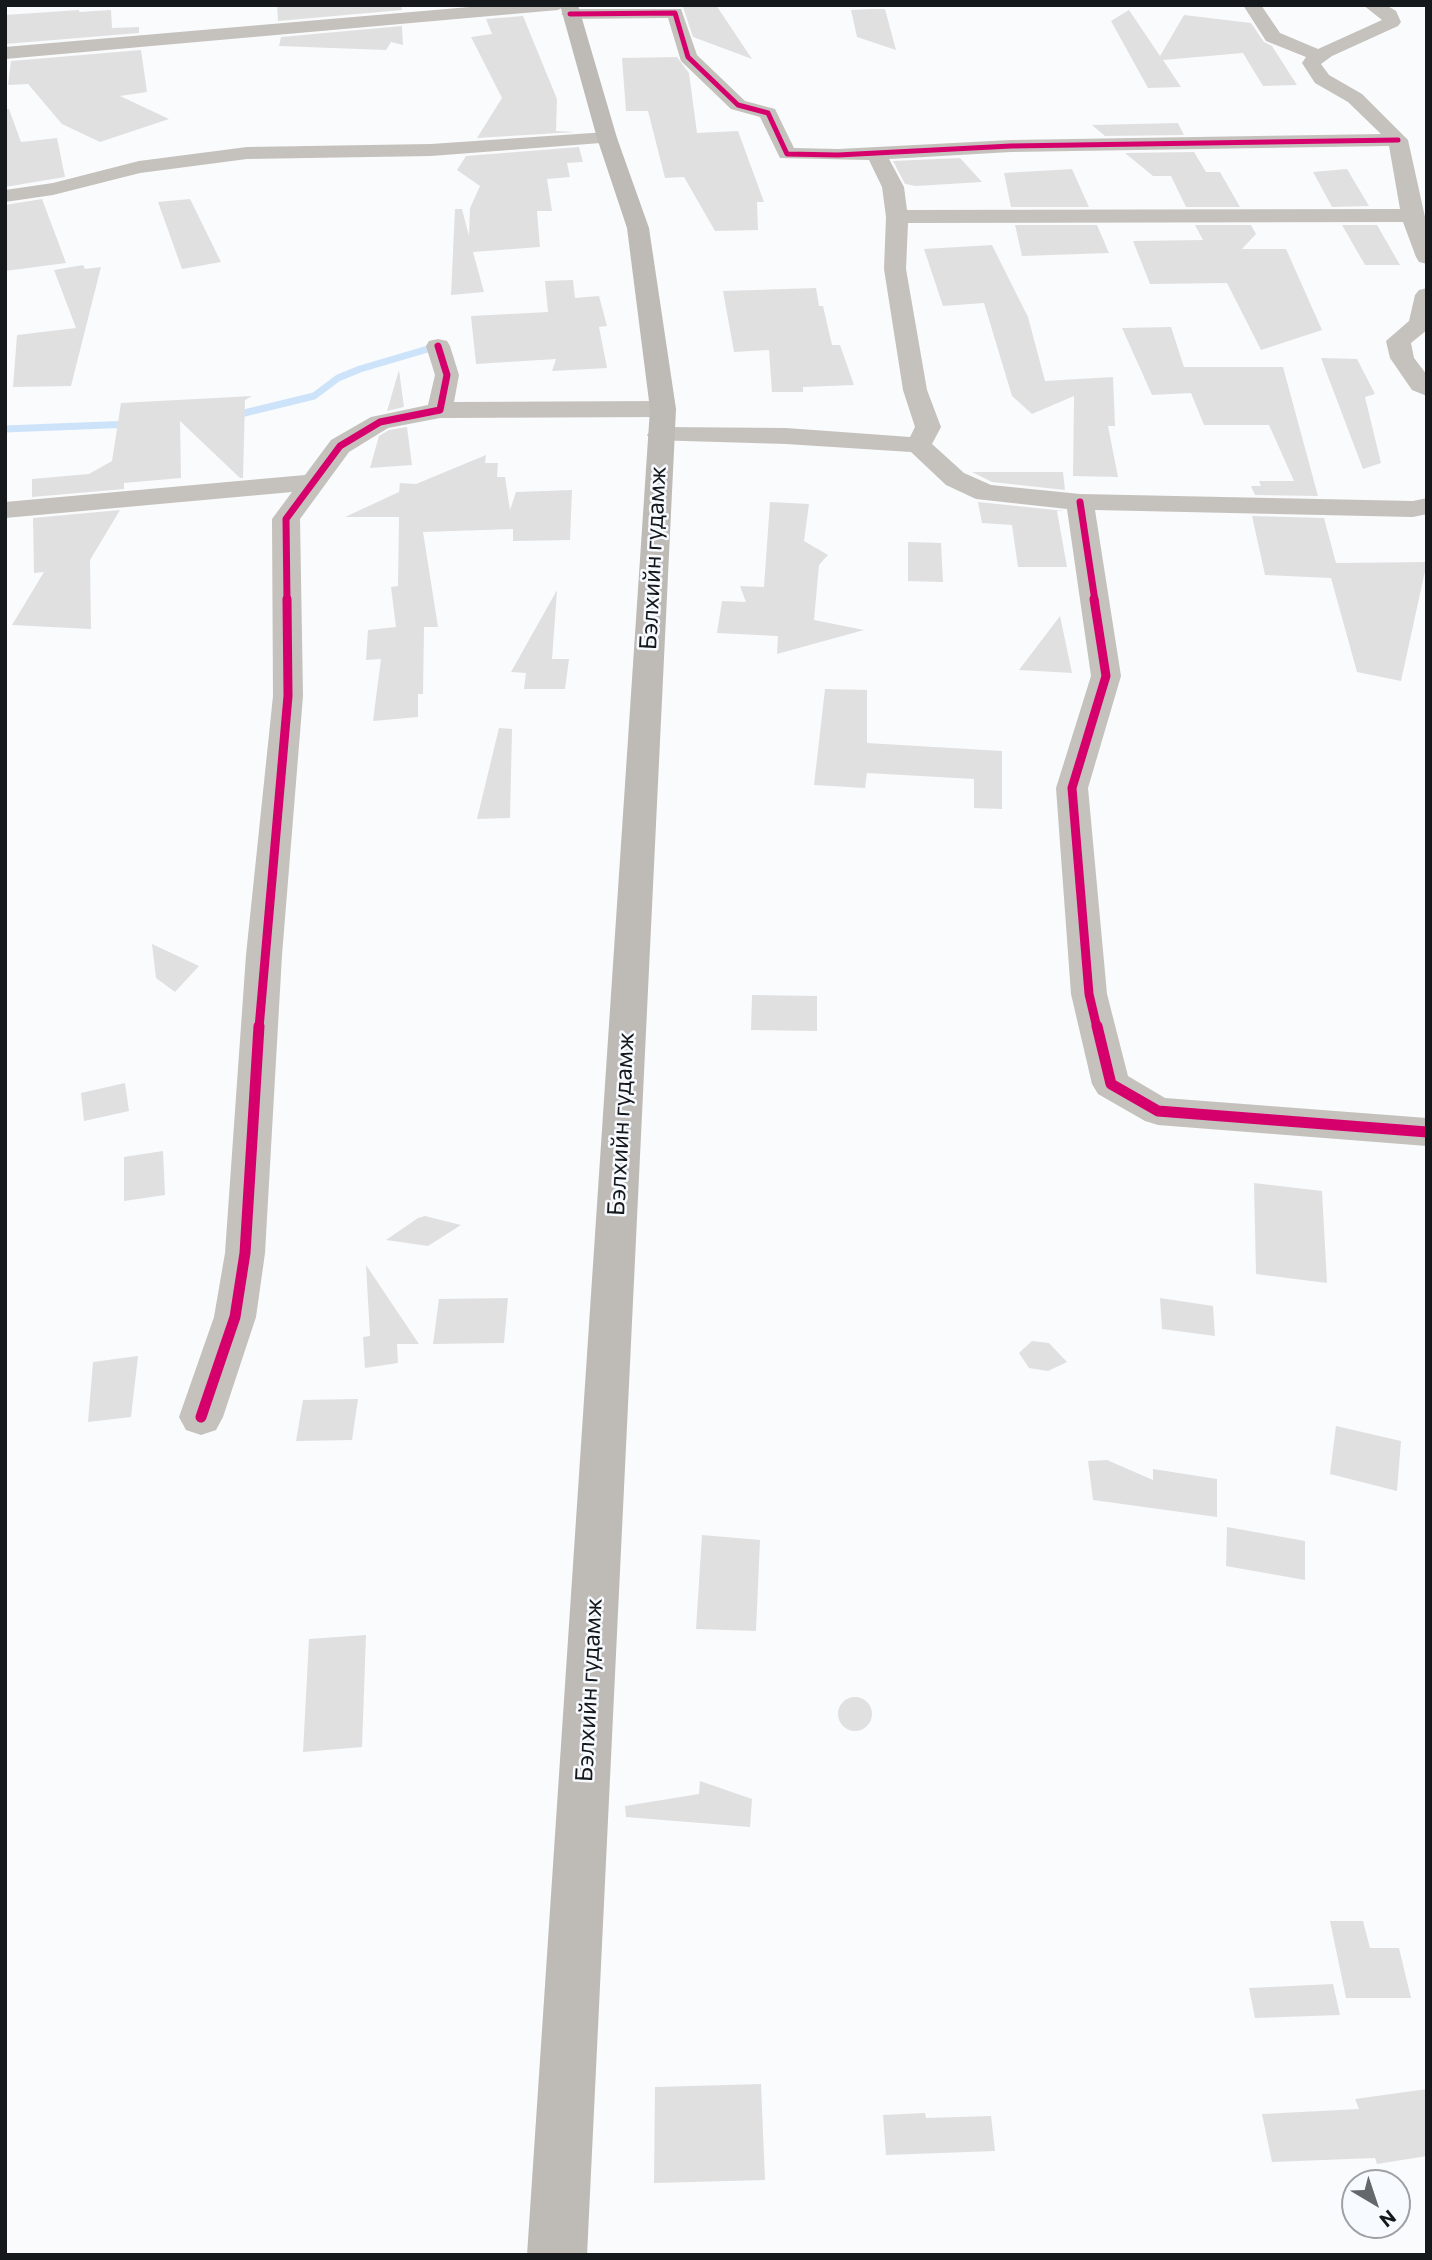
<!DOCTYPE html>
<meta charset="utf-8">
<style>
body{margin:0}
#map{position:relative;width:1432px;height:2260px;overflow:hidden;background:#f9fbfd;font-family:Commissioner,sans-serif}
canvas{display:block}
.frame{position:absolute;inset:0;border:7px solid #16191b;pointer-events:none}
.north{position:absolute;left:1341px;top:2169px;width:70px;height:70px;box-sizing:border-box;background:#f7faff;border:2px solid #9da0a4;border-radius:50%;rotate:141deg;font-size:19px;font-weight:700;line-height:28px;text-align:center;color:#16191b}
.north::after{content:'';display:block;margin:auto;width:24px;height:32px;background:#65686a;clip-path:polygon(50% 0,100% 100%,50% 72%,0 100%)}
</style>
<div id="map">
<canvas width="1432" height="2260"></canvas>
<div class="frame"></div>
<div class="north">N</div>
</div>
<script>
const ctx = document.querySelector('canvas').getContext('2d');
ctx.lineJoin = 'round';
function poly(rows) {
  const path = new Path2D();
  for (const r of rows) {
    if (r.length === 3) {
      path.moveTo(r[0] + r[2], r[1]);
      path.arc(r[0], r[1], r[2], 0, 2 * Math.PI);
      continue;
    }
    path.moveTo(r[0], r[1]);
    for (let i = 2; i < r.length; i += 2) path.lineTo(r[i], r[i + 1]);
  }
  return path;
}
function trace(path, color, width, dash) {
  ctx.strokeStyle = color;
  ctx.lineWidth = width;
  ctx.lineCap = dash ? 'butt' : 'round';
  ctx.setLineDash(dash || []);
  ctx.stroke(path);
}
function fillPath(path, color) {
  ctx.fillStyle = color;
  ctx.fill(path, 'evenodd');
}
function write(font, color, halo, rows, align = 'center') {
  ctx.font = font + ' Commissioner,sans-serif';
  ctx.lineWidth = 5;
  ctx.setLineDash([]);
  ctx.textBaseline = 'middle';
  ctx.strokeStyle = halo;
  ctx.fillStyle = color;
  for (const [text, x, y, turn = 0] of rows) {
    ctx.save();
    ctx.translate(x, y);
    ctx.rotate((+turn || 0) * Math.PI / 180);
    ctx.textAlign = isNaN(turn) ? turn : align;
    if (halo) ctx.strokeText(text, 0, 0);
    ctx.fillText(text, 0, 0);
    ctx.restore();
  }
}
trace(poly([
 [232,416,314,396,338,378,360,369,438,346],
 [5,429,132,424]
]), '#cde3fa', 7);
fillPath(poly([
 [277,5,401,5,402,10,278,21],
 [619,5,716,5,752,59,693,37,683,7],
 [872,9,885,9,896,50,857,37,851,10],
 [79,10,79,12,111,10,112,28,139,27,139,33,5,44,5,15],
 [1129,10,1160,56,1184,15,1251,23,1264,42,1272,46,1297,85,1263,86,1243,53,1163,60,1181,87,1148,88,1111,21],
 [523,16,557,99,556,131,575,132,477,138,502,98,471,37,492,34,486,19],
 [402,26,403,45,391,42,386,50,279,46,281,37],
 [141,50,147,92,120,96,169,119,100,142,62,124,28,84,8,85,11,61],
 [677,57,689,73,697,133,738,131,764,202,757,202,758,230,715,231,684,177,665,178,648,111,626,111,622,58],
 [5,109,9,109,21,142,57,138,65,177,5,187],
 [1178,123,1184,135,1105,136,1092,125],
 [579,147,583,162,567,163,570,177,547,179,552,211,537,211,540,247,473,252,484,292,451,295,455,209,462,209,469,236,470,208,480,186,457,170,466,156],
 [1194,152,1206,172,1220,172,1240,207,1186,207,1171,176,1153,176,1125,153],
 [960,158,982,182,916,186,905,184,893,161],
 [1072,169,1089,207,1011,207,1004,173],
 [1347,169,1369,206,1332,207,1313,172],
 [42,199,66,263,5,271,5,205],
 [190,199,221,262,182,269,158,202],
 [1015,225,1097,225,1109,253,1022,256],
 [1195,225,1251,225,1256,234,1242,249,1286,249,1322,330,1261,350,1227,283,1150,284,1133,241,1203,240],
 [1342,225,1377,225,1400,265,1365,265],
 [992,245,1028,317,1045,381,1113,377,1115,426,1108,426,1118,477,1073,476,1074,396,1032,414,1012,396,984,303,943,306,924,249],
 [83,265,85,269,101,267,71,386,13,387,17,335,76,328,54,270],
 [573,280,575,298,599,296,607,326,599,327,607,368,552,371,556,359,476,364,471,316,548,312,545,281],
 [816,288,819,306,823,306,832,345,840,345,854,385,803,387,803,392,772,392,769,350,734,352,723,291],
 [1171,327,1184,367,1283,367,1318,496,1255,495,1251,486,1261,486,1259,481,1294,481,1269,425,1204,425,1191,393,1152,395,1122,328],
 [1321,358,1357,359,1375,394,1365,397,1381,463,1363,469],
 [399,370,404,407,387,411],
 [252,396,245,400,243,478,240,478,180,421,181,478,124,483,124,489,32,497,32,479,89,474,112,461,121,403],
 [407,427,412,465,370,468,379,436,389,430],
 [486,455,485,463,498,463,497,477,505,477,510,510,516,492,572,490,570,540,513,541,513,529,423,532,438,627,424,627,423,694,418,694,418,717,373,721,381,659,366,660,368,630,396,627,391,587,398,586,399,517,345,517,399,492,400,483,416,484],
 [972,472,1063,472,1065,490,992,482],
 [770,502,809,504,804,541,828,555,819,565,814,620,864,630,777,654,778,636,717,633,722,601,746,602,740,586,764,587],
 [978,502,1065,511,1057,511,1067,567,1018,567,1012,525,982,523],
 [120,510,90,560,91,629,12,625,44,572,34,573,33,518],
 [1252,516,1324,518,1336,563,1427,562,1401,681,1357,672,1331,578,1265,575],
 [908,542,941,543,943,582,908,581],
 [557,590,552,659,569,659,565,689,524,689,526,673,511,672],
 [1060,616,1072,673,1019,670],
 [825,689,867,690,867,743,1002,751,1002,809,974,808,974,779,867,773,865,788,814,785],
 [499,728,512,729,510,818,477,819],
 [152,944,199,966,175,992,156,978],
 [752,995,817,996,817,1031,751,1030],
 [125,1083,129,1111,84,1121,81,1093],
 [163,1151,165,1195,124,1201,124,1157],
 [1254,1183,1322,1191,1327,1283,1256,1274],
 [425,1216,461,1225,428,1246,386,1240,418,1218],
 [366,1265,419,1344,397,1344,398,1363,365,1368,363,1337,370,1336],
 [508,1298,504,1343,433,1344,439,1299],
 [1160,1298,1213,1306,1215,1336,1162,1329],
 [1032,1341,1049,1343,1067,1362,1048,1371,1029,1368,1019,1353],
 [138,1356,131,1417,88,1422,93,1362],
 [358,1399,352,1440,296,1441,303,1400],
 [1336,1426,1401,1441,1397,1491,1330,1474],
 [1107,1460,1153,1480,1153,1469,1217,1479,1217,1517,1093,1500,1088,1461],
 [1227,1527,1305,1541,1305,1580,1226,1566],
 [702,1535,760,1540,756,1631,696,1629],
 [366,1635,362,1747,303,1752,309,1639],
 [855,1714,17],
 [700,1781,752,1799,750,1827,626,1817,625,1806,699,1794],
 [1330,1921,1363,1921,1370,1948,1399,1948,1411,1998,1346,1998],
 [1333,1984,1340,2015,1255,2018,1249,1988],
 [761,2084,765,2180,654,2183,655,2087],
 [1427,2089,1427,2156,1377,2164,1375,2158,1272,2162,1262,2114,1359,2109,1355,2099],
 [925,2113,926,2118,991,2116,995,2151,886,2155,883,2115]
]), '#e1e0e1');
fillPath(poly([
 [493,5,567,5,558,10,5,59,5,47,493,5],
 [1243,5,1261,5,1280,33,1318,49,1382,20,1363,5,1386,5,1396,11,1401,22,1398,26,1332,56,1321,64,1329,75,1362,94,1408,140,1427,226,1427,264,1419,262,1416,257,1403,222,908,223,906,269,927,390,941,427,932,444,964,473,991,485,1080,494,1413,501,1427,498,1427,514,1413,517,1095,510,1121,676,1088,788,1107,994,1128,1076,1165,1098,1427,1118,1427,1146,1158,1125,1145,1121,1098,1094,1092,1084,1071,994,1056,788,1091,676,1067,509,976,499,946,485,911,452,786,444,651,440,647,435,651,430,660,427,786,428,910,437,915,427,903,390,884,269,886,217,882,187,869,160,780,158,760,117,731,109,681,61,668,18,570,19,561,14,570,9,681,9,697,55,745,101,775,109,794,148,838,149,1011,140,1381,134,1348,102,1315,83,1302,63,1306,57,1266,41,1243,5],
 [1389,146,1400,209,907,210,904,187,889,159,1011,152,1389,146],
 [607,132,614,134,617,138,614,142,431,156,247,159,140,173,53,195,5,202,5,190,53,183,139,161,247,147,431,144,607,132],
 [1427,288,1427,330,1411,343,1414,358,1427,375,1427,396,1412,390,1390,358,1386,341,1409,321,1415,295,1419,290,1427,288],
 [438,339,447,341,450,346,459,375,454,402,663,401,672,404,676,409,672,414,663,417,440,418,388,428,349,452,300,519,303,696,282,955,265,1253,256,1317,223,1417,216,1430,201,1435,186,1430,179,1417,214,1317,225,1253,246,955,273,696,272,519,292,492,5,518,5,502,305,475,331,440,371,417,428,405,435,375,426,346,429,341,438,339]
]), '#c5c1bd');
fillPath(poly([
 [560,5,578,5,617,138,649,228,676,409,587,2255,527,2255,650,409,627,228,597,138,560,5]
]), '#bebab6');
trace(poly([
 [570,14,675,13,688,57,738,105,768,113,787,154,838,155,1011,146,1398,140]
]), '#d6006c', 5);
trace(poly([
 [1080,502,1095,601],
 [287,601,286,519,340,446,380,422,440,410,447,375,438,346]
]), '#d6006c', 7);
trace(poly([
 [1094,599,1106,676,1072,788,1089,994,1097,1028],
 [259,1028,288,696,287,599]
]), '#d6006c', 9);
trace(poly([
 [1097,1026,1111,1084,1158,1111,1427,1132],
 [201,1417,235,1317,245,1253,259,1026]
]), '#d6006c', 11);
write('24px', '#16191b', '#f7faff', [
 ["Бэлхийн гудамж",653,558,-87],
 ["Бэлхийн гудамж",621,1124,-87],
 ["Бэлхийн гудамж",589,1690,-87]
]);
</script>
